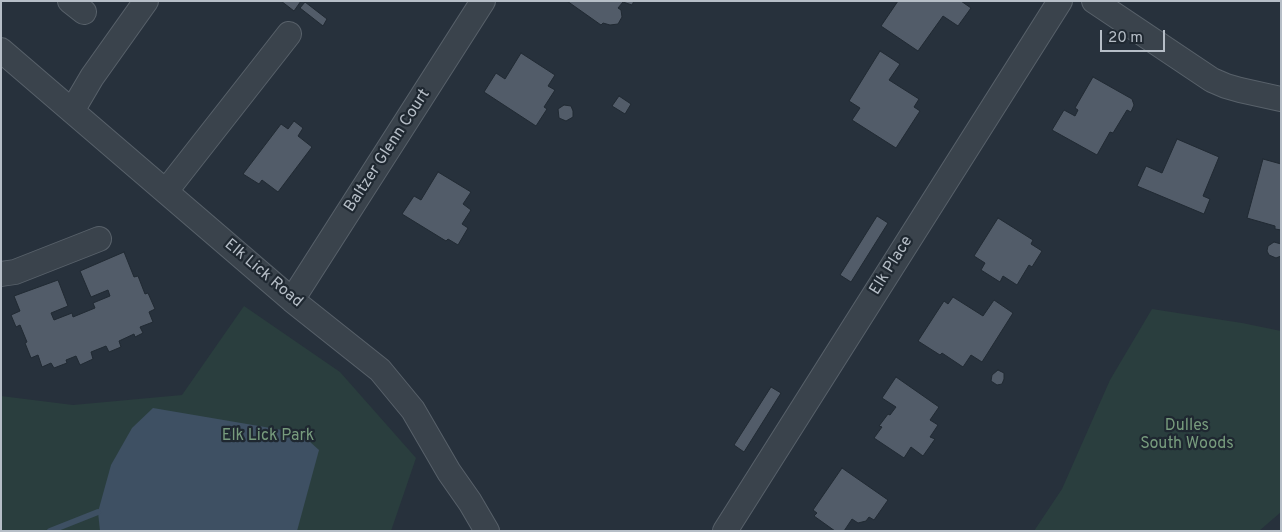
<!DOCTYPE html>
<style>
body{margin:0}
#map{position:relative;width:1282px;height:532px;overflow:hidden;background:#27313c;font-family:Overpass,sans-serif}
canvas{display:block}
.frame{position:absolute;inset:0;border:2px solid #b6bec7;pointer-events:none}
.scale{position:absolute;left:1100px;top:30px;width:65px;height:22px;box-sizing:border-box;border:2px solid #b6bec7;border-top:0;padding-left:6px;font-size:15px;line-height:18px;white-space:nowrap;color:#b6bec7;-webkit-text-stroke:4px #1f2831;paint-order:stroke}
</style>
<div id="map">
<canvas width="1282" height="532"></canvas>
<div class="frame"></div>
<div class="scale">20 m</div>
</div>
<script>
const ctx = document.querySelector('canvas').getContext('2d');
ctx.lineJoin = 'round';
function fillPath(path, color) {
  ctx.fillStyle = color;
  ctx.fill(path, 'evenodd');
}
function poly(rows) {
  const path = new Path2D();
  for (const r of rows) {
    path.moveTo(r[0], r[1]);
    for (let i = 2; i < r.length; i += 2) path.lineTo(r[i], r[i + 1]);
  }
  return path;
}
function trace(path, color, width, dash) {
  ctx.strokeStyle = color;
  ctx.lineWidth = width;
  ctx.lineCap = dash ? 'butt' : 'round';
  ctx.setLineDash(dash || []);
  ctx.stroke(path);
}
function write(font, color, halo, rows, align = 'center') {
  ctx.font = font + ' Overpass,sans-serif';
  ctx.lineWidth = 4.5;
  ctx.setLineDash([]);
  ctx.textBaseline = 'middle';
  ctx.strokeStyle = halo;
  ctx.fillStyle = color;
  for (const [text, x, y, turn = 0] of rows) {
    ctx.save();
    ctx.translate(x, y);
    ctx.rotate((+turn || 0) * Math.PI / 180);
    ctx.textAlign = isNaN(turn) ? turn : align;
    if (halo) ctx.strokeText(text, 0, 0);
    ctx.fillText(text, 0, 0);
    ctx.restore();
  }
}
fillPath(poly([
 [244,306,340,372,416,458,391,531,1,531,1,396,73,405,182,395],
 [1152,309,1242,323,1281,331,1281,512,1259,531,1034,531,1062,489,1110,380]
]), '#2a3e3e');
fillPath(poly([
 [153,408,300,433,319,450,297,531,100,531,98,512,111,465,132,428]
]), '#3e5063');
trace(poly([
 [50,531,98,512]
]), '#3e5063', 6);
const building = poly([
 [281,1,301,1,294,11,281,1],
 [567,1,634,1,632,5,623,2,618,8,621,10,622,17,618,24,610,25,603,23,601,25,567,1],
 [898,1,961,1,971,8,958,26,943,16,918,51,881,26,898,1],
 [305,2,327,19,323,26,300,8,305,2],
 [880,51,900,64,889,80,919,99,914,107,920,111,896,148,852,120,860,108,849,101,880,51],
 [521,53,555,75,548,86,555,90,544,107,547,109,536,126,484,92,496,73,505,79,521,53],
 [1093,77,1132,99,1134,105,1131,112,1127,110,1113,133,1110,132,1097,155,1052,130,1064,110,1075,116,1078,110,1075,108,1093,77],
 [619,96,631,104,625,114,612,106,619,96],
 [564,105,571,106,573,111,573,117,566,121,559,118,558,109,564,105],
 [294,121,303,128,298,136,312,147,278,192,262,180,259,184,243,174,281,124,288,129,294,121],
 [1177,139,1219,157,1203,196,1210,199,1204,214,1137,186,1146,166,1162,173,1177,139],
 [1263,159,1281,164,1281,230,1275,229,1275,226,1247,218,1263,159],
 [438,172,471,192,463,204,471,210,462,224,468,228,458,245,448,239,446,241,402,214,414,196,421,200,438,172],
 [877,216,888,223,851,282,840,275,877,216],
 [998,218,1033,240,1031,244,1042,251,1032,267,1029,265,1017,285,1003,276,1000,282,981,270,985,263,974,256,998,218],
 [1274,242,1281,244,1281,256,1276,258,1269,255,1267,251,1268,246,1274,242],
 [124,252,134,277,138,276,145,294,148,293,155,309,149,312,153,322,140,327,143,333,135,337,134,334,119,341,121,347,109,352,106,346,91,352,93,359,80,365,76,356,66,360,67,363,54,368,51,363,42,367,38,355,31,358,25,343,27,342,20,325,16,327,11,315,20,311,14,296,58,280,68,306,51,313,54,320,72,313,73,317,95,308,93,303,110,296,108,290,91,297,80,271,124,252],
 [953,297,983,316,994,300,1013,313,982,362,971,355,963,367,942,353,940,355,918,341,944,301,948,304,953,297],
 [998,370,1004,373,1004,379,1002,384,997,385,991,381,992,375,998,370],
 [896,377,939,407,930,420,938,425,930,437,935,439,923,456,911,447,904,458,874,438,882,427,879,426,888,414,890,415,896,407,882,398,896,377],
 [771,387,781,393,744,452,734,445,771,387],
 [842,468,888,500,874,520,869,517,866,521,858,523,852,519,844,531,835,531,814,516,817,513,813,510,842,468]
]);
fillPath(building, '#525c69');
trace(building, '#212a33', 1);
const minor = poly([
 [70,1,84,12],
 [1094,1,1212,80,1226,86,1240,90,1281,99],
 [1,50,292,300,380,370,413,410,449,472,470,502,487,531],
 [72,111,92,77,146,1],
 [166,191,289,34],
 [1,274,15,272,99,239],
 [292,300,483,1],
 [725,531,1060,1]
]);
trace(minor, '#58616a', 26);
trace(minor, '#3a434c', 24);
write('16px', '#b6bec7', '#1f2831', [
 ["Baltzer Glenn Court",388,151,-57],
 ["Elk Place",892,266,-58],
 ["Elk Lick Road",263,274,40]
]);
write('16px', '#779b7d', '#1f2831', [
 ["Dulles",1187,427],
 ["South Woods",1187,445],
 ["Elk Lick Park",268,437]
]);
</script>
